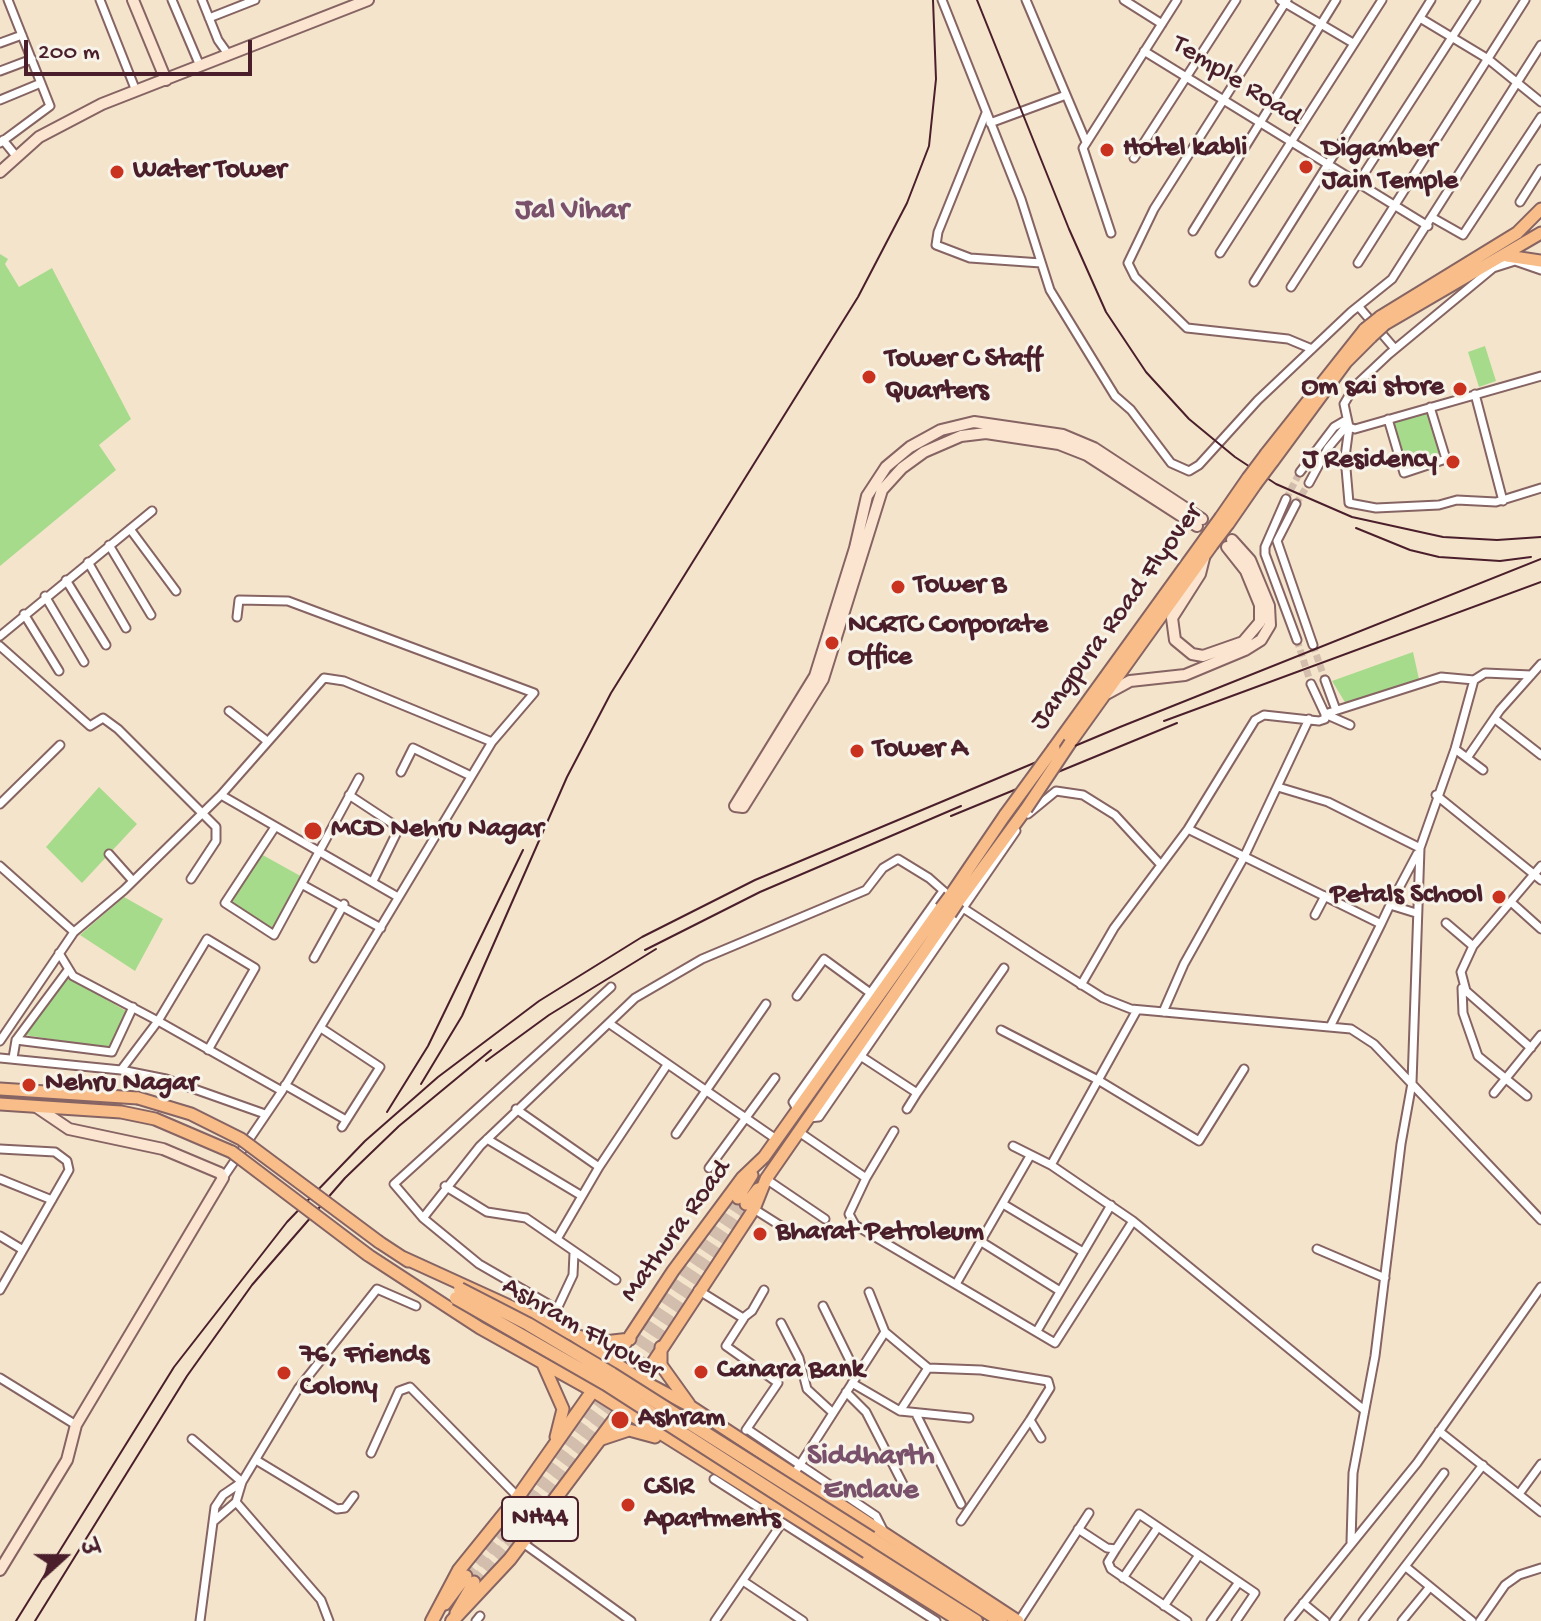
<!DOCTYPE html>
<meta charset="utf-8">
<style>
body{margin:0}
#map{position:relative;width:1541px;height:1621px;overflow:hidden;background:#f5e4cc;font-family:"Gochi Hand","Playpen Sans Deva",sans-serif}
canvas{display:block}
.north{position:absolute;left:24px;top:1517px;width:80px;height:80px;-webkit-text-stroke:6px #f7f3e8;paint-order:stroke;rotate:69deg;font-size:22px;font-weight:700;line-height:32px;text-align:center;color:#4a1f2b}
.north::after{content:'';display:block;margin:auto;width:28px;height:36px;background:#4a1f2b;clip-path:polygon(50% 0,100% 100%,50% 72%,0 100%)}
.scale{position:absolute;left:24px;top:40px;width:228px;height:36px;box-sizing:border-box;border:4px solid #4a1f2b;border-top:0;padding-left:10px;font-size:24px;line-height:28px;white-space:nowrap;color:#4a1f2b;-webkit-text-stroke:6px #f7f3e8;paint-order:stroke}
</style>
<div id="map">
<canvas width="1541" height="1621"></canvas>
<div class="north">उ</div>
<div class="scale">200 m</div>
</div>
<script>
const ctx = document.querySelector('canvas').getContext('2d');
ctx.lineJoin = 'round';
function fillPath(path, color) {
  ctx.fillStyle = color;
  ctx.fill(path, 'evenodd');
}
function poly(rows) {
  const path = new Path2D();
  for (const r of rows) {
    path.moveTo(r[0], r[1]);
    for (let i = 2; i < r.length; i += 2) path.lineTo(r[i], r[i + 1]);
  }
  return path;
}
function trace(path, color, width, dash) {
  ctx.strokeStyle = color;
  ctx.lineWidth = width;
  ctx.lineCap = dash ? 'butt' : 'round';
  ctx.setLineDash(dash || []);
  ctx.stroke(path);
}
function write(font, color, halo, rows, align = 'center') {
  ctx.font = font + ' "Gochi Hand",sans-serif';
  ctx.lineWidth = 6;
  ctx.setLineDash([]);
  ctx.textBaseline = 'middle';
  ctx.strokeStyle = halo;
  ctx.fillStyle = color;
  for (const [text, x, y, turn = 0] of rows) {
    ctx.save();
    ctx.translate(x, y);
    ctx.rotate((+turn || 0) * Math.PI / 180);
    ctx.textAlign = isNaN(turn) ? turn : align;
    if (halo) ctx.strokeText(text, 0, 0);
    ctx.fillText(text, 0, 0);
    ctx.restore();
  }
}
fillPath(poly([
 [0,254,8,259,5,264,19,287,52,268,131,419,99,445,116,470,0,566],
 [1485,346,1496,381,1479,387,1468,352],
 [1429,412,1442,457,1405,468,1392,422],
 [1413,652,1419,679,1346,704,1332,681],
 [99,787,137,824,82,883,46,847],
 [261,854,304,878,276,933,227,906],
 [124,897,163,919,135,971,80,935],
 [68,977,126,1011,109,1048,25,1035]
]), '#a6db8c');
trace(poly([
 [1286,499,1300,472],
 [1296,504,1309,483],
 [1297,640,1311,684],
 [1313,645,1325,680]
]), '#d3bdac', 7, [7, 3.5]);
trace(poly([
 [619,1373,738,1198],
 [628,1379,746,1204],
 [466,1576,518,1515,608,1391],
 [474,1582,525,1523,616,1397]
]), '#d3bdac', 11, [11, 5.5]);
const street = poly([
 [100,0,136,91],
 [172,0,200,66],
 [202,0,218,40,228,54],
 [942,0,1021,199,1050,290,1115,396,1131,410,1171,463,1189,471,1199,465,1258,400,1351,312,1392,279,1541,45],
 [1026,0,1086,142],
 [1124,0,1162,24],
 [1280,0,1353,43],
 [1287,0,1154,209,1128,263,1135,277,1187,328,1288,339,1312,349],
 [209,18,255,0],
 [1420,18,1488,59,1541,102],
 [0,43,22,35],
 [1144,51,1428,226],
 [0,71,32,59],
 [0,100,41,83],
 [986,113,938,232,936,245,970,258,1041,263],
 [990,123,1066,95],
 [3,140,16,156],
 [0,143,50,106,8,0],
 [1134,158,1236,0],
 [1520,202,1541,169],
 [1433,218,1463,235,1541,117],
 [1193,231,1336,0],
 [1111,233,1083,148,1177,0],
 [1220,253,1382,0],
 [1358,263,1525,0],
 [1541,270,1515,261,1493,268,1389,354,1354,387,1344,404,1349,427,1345,457,1349,503,1376,508,1439,505,1457,500,1496,502,1541,488],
 [1254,282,1431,0],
 [1291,287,1476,0],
 [1359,307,1395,349],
 [1475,394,1503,501],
 [1388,419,1404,473,1446,459,1430,407],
 [1349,427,1355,429,1541,376],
 [1300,472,1334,427,1346,420],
 [1309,483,1328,448,1348,424],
 [1286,499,1265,547,1265,554,1297,640],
 [1296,504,1277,541,1313,645],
 [130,529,176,591],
 [109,545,151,615],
 [88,562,126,628],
 [66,580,106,645],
 [45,596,84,662],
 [24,614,59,671],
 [237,617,239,600,288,601,534,693,492,742,282,1091],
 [0,636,152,511],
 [0,646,90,726,103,718,118,729,216,827,216,841,191,879],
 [1325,680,1336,710],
 [1311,684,1325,714,1441,677,1474,680],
 [229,711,267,741],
 [1495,719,1541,755],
 [1455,749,1483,770],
 [1467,758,1500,710,1541,664],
 [401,772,413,748,471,776],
 [1278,787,1328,802,1420,848],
 [221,795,398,897],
 [349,795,399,828,373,881],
 [1436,795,1541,880],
 [0,804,60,745],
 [1028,814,1056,791,1083,795,1115,815,1161,865],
 [275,827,225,903,274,935,359,778],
 [1188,829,1381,924,1390,905,1416,913],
 [109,854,133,881],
 [0,866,74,932],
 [303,885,381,928],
 [1511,902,1541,929],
 [1390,905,1417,854],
 [1315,915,1325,896],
 [1446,923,1473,946],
 [59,953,73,976,158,1021,207,939,255,968,208,1050],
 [314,958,344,904],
 [1081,985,1114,928,1188,829,1255,720,1264,715,1319,721,1325,719,1325,714,1350,725],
 [1462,988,1463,1013,1478,1056,1527,1096],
 [797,996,824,959,869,992],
 [1163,1012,1184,964,1244,857,1309,719],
 [610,1024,776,1139],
 [1331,1025,1381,924],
 [321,1028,380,1067,342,1127],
 [1001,1030,1098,1080,1199,1141,1244,1069],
 [16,1040,112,1052,133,1007],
 [0,1041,74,932,124,890,221,795,324,678,344,681,492,742],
 [1531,1048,1466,991,1461,972,1473,946,1541,866],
 [862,1057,917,1093,1004,968],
 [0,1058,121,1070,166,1079,265,1114],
 [13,1058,16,1040,68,970],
 [121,1070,158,1021,282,1091,223,1178],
 [285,1085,346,1120],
 [1494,1093,1541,1035],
 [516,1109,599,1167],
 [797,1109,793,1102,943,891],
 [907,1109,917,1093],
 [808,1118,819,1117,1016,831],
 [799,1132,866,1178,849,1214,855,1225,1055,1343,1133,1221],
 [676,1134,766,1004],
 [487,1139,582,1196],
 [1013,1146,1051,1165,1133,1221,1364,1410],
 [0,1149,55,1152,67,1161,69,1170,0,1290],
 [1051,1165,1137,1010],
 [709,1168,775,1078],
 [866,1178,894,1131],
 [0,1179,52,1200],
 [766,1179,825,1219],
 [445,1186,487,1212,526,1218,616,1280],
 [1003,1204,1083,1252],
 [754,1209,792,1233],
 [423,1218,480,1146,635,998,702,959,866,890,883,868,898,859,929,878,963,908,1038,957,1103,998,1131,1009,1351,1029,1374,1044,1541,1220],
 [0,1236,23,1250],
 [557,1239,599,1167,667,1065],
 [980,1241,1060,1291],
 [1317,1249,1385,1278],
 [956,1284,1030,1156],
 [698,1290,743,1318,752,1311,764,1290],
 [823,1306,857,1375],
 [557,1309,573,1275,574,1253],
 [744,1318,726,1346,778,1383,746,1430],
 [781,1323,799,1358,807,1389,833,1413],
 [562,1329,557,1309,479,1264,423,1218,394,1184,611,987],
 [1037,1331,1111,1205],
 [885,1332,928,1368],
 [0,1378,76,1425],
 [852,1383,900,1411,969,1418],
 [846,1392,866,1412,905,1488],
 [900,1411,928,1368,981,1370,1048,1381,1050,1388,1030,1420,961,1521],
 [917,1416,961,1504],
 [1030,1420,1041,1438],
 [747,1429,876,1516,883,1530],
 [1439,1431,1541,1512],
 [192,1439,242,1482],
 [371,1453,399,1391,410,1387,518,1497],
 [256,1460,337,1509,345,1508,354,1496],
 [794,1474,885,1332,869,1292],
 [714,1479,936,1621],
 [1519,1494,1541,1464],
 [236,1502,321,1600,329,1621],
 [214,1521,236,1502,242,1482,298,1389,377,1289,416,1306],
 [1078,1529,1107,1548,1116,1549,1139,1514,1255,1593,1236,1621],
 [1351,1542,1353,1473,1375,1356,1401,1144,1412,1083,1420,848,1455,749,1474,680,1485,673,1531,675],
 [523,1543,631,1621],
 [1116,1549,1108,1562,1111,1569,1187,1621],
 [1406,1567,1472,1621],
 [1123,1578,1158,1527],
 [743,1581,803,1621],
 [1303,1603,1325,1621],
 [1164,1606,1199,1555],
 [200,1621,215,1507,223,1495,242,1482],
 [476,1621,480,1616],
 [715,1621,782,1523],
 [1019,1621,1089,1513],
 [1211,1621,1239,1582],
 [1289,1621,1417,1463,1541,1287],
 [1334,1621,1444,1473],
 [1363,1621,1483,1465],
 [1402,1621,1429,1588],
 [1480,1621,1505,1585,1519,1575,1541,1568]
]);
const secondary = poly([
 [133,0,166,80],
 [0,172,39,137,102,104,368,0],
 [1197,526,1087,455,1059,444,986,433,961,436,924,452,902,468,882,490,823,679,743,807,735,806,815,676,855,548,867,496,886,467,910,447,941,430,974,422,1063,435,1094,448,1202,519],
 [1204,558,1200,574,1172,618,1175,640,1192,654,1203,656,1243,642,1260,622,1260,605,1246,571,1227,547],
 [1108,693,1130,681,1185,675,1245,650,1261,640,1270,625,1269,606,1250,560,1232,540],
 [0,1570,67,1460,76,1425,223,1178,220,1173,163,1149,69,1129,35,1106]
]);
const primary = poly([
 [1507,256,1541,261],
 [1380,317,1517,233,1541,209],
 [1385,324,1541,233],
 [1266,454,1365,329],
 [1273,461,1346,362,1371,337],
 [1221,517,1248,478],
 [1228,524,1255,485],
 [1070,743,1212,545],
 [1054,748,1205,539],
 [950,896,1005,815],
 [958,902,1026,809],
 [0,1089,138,1098],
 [0,1104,121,1112,155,1119,232,1152],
 [738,1198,752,1175],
 [746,1204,758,1189],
 [379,1242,408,1261],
 [368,1255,480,1328,593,1391,960,1621],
 [402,1257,573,1335,641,1380,690,1406,1018,1621],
 [578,1336,604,1342,630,1339],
 [661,1347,661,1365,689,1404],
 [613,1362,673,1271,742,1178,764,1157,941,908],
 [543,1364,563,1409,556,1437],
 [621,1411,754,1209,766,1179,950,914],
 [599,1440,629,1430,655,1437],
 [445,1604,466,1576],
 [456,1613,474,1582]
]);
const highway = poly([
 [871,1538,1001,1621],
 [867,1552,976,1621],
 [432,1621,459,1570,518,1497,613,1362],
 [452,1621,510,1559,621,1411]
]);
trace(street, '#866463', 11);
trace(secondary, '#866463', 14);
trace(primary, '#866463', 15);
trace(highway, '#866463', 16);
trace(street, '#fff', 7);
trace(secondary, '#fce5d0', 10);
trace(primary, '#f8bd89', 11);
trace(highway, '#f8bd89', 12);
trace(poly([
 [977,0,1069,229,1106,312,1146,372,1189,419,1235,457,1276,484,1352,517,1443,537,1497,540,1541,537],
 [1356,528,1410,550,1439,557,1500,561,1531,557],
 [1164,721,1541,582],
 [951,816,1177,723],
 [645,950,760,892,961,806],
 [486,1061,549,1015,656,949],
 [421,1084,462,1016,567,777,611,693,858,297,907,203,929,146,936,79,933,0],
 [387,1112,428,1046,523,850],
 [16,1621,174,1367,287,1222,365,1141,438,1077,539,1001,642,937,755,880,1120,727,1541,559],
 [35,1621,187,1376,252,1285,345,1178,399,1126,491,1050]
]), '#4a1f2b', 2);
const primaryBridge = poly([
 [1365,329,1380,317],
 [1371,337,1385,324],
 [1248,478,1266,454],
 [1255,485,1273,461],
 [1205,539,1221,517],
 [1212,545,1228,524],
 [1026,809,1070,743],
 [1005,815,1054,748],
 [941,908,950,896],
 [950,914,958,902],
 [138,1098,191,1114,241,1139,379,1242],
 [232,1152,368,1255]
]);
const highwayBridge = poly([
 [460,1289,528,1324,612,1374,871,1538],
 [456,1298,606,1384,867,1552]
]);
trace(primaryBridge, '#866463', 15, []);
trace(highwayBridge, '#866463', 16, []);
trace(primaryBridge, '#f8bd89', 11);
trace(highwayBridge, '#f8bd89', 12);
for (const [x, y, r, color] of [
 [1107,150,8,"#c8321e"],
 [1306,167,8,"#c8321e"],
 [117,172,8,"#c8321e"],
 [869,377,8,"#c8321e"],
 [1460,389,8,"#c8321e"],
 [1453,462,8,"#c8321e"],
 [898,587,8,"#c8321e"],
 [832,643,8,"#c8321e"],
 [857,751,8,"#c8321e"],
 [313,831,10,"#c8321e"],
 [1499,897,8,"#c8321e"],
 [29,1085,8,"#c8321e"],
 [760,1234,8,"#c8321e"],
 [701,1372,8,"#c8321e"],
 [284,1373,8,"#c8321e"],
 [620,1420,10,"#c8321e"],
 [628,1505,8,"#c8321e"]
]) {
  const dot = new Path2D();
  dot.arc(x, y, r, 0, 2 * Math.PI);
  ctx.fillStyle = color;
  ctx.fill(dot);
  trace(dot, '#f7f3e8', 3);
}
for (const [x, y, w] of [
 [540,1519,76]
]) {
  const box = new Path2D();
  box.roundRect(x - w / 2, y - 22, w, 44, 6);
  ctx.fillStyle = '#f7f3e8';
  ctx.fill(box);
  trace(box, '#4a1f2b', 2);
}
write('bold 26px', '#4a1f2b', null, [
 ["NH44",540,1519]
]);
write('28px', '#4a1f2b', '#f7f3e8', [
 ["Temple Road",1236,82,32],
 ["Jangpura Road Flyover",1118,618,-54],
 ["Mathura Road",677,1232,-54],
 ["Ashram Flyover",581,1330,30]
]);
write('bold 28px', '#4a1f2b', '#f7f3e8', [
 ["Hotel kabli",1123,150],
 ["Digamber",1322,151],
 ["Jain Temple",1322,183],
 ["Water Tower",133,172],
 ["Tower C Staff",885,361],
 ["Quarters",885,393],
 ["Om sai store",1444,389,"right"],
 ["J Residency",1437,462,"right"],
 ["Tower B",914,587],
 ["NCRTC Corporate",848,627],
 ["Office",848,659],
 ["Tower A",873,751],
 ["MCD Nehru Nagar",331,831],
 ["Petals School",1483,897,"right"],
 ["Nehru Nagar",45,1085],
 ["Bharat Petroleum",776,1234],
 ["76, Friends",300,1357],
 ["Colony",300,1389],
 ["Canara Bank",717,1372],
 ["Ashram",638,1420],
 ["CSIR",644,1489],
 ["Apartments",644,1521]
], 'left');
write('bold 30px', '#7a516b', '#f7f3e8', [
 ["Jal Vihar",572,212],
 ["Siddharth",871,1458],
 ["Enclave",871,1492]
]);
</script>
